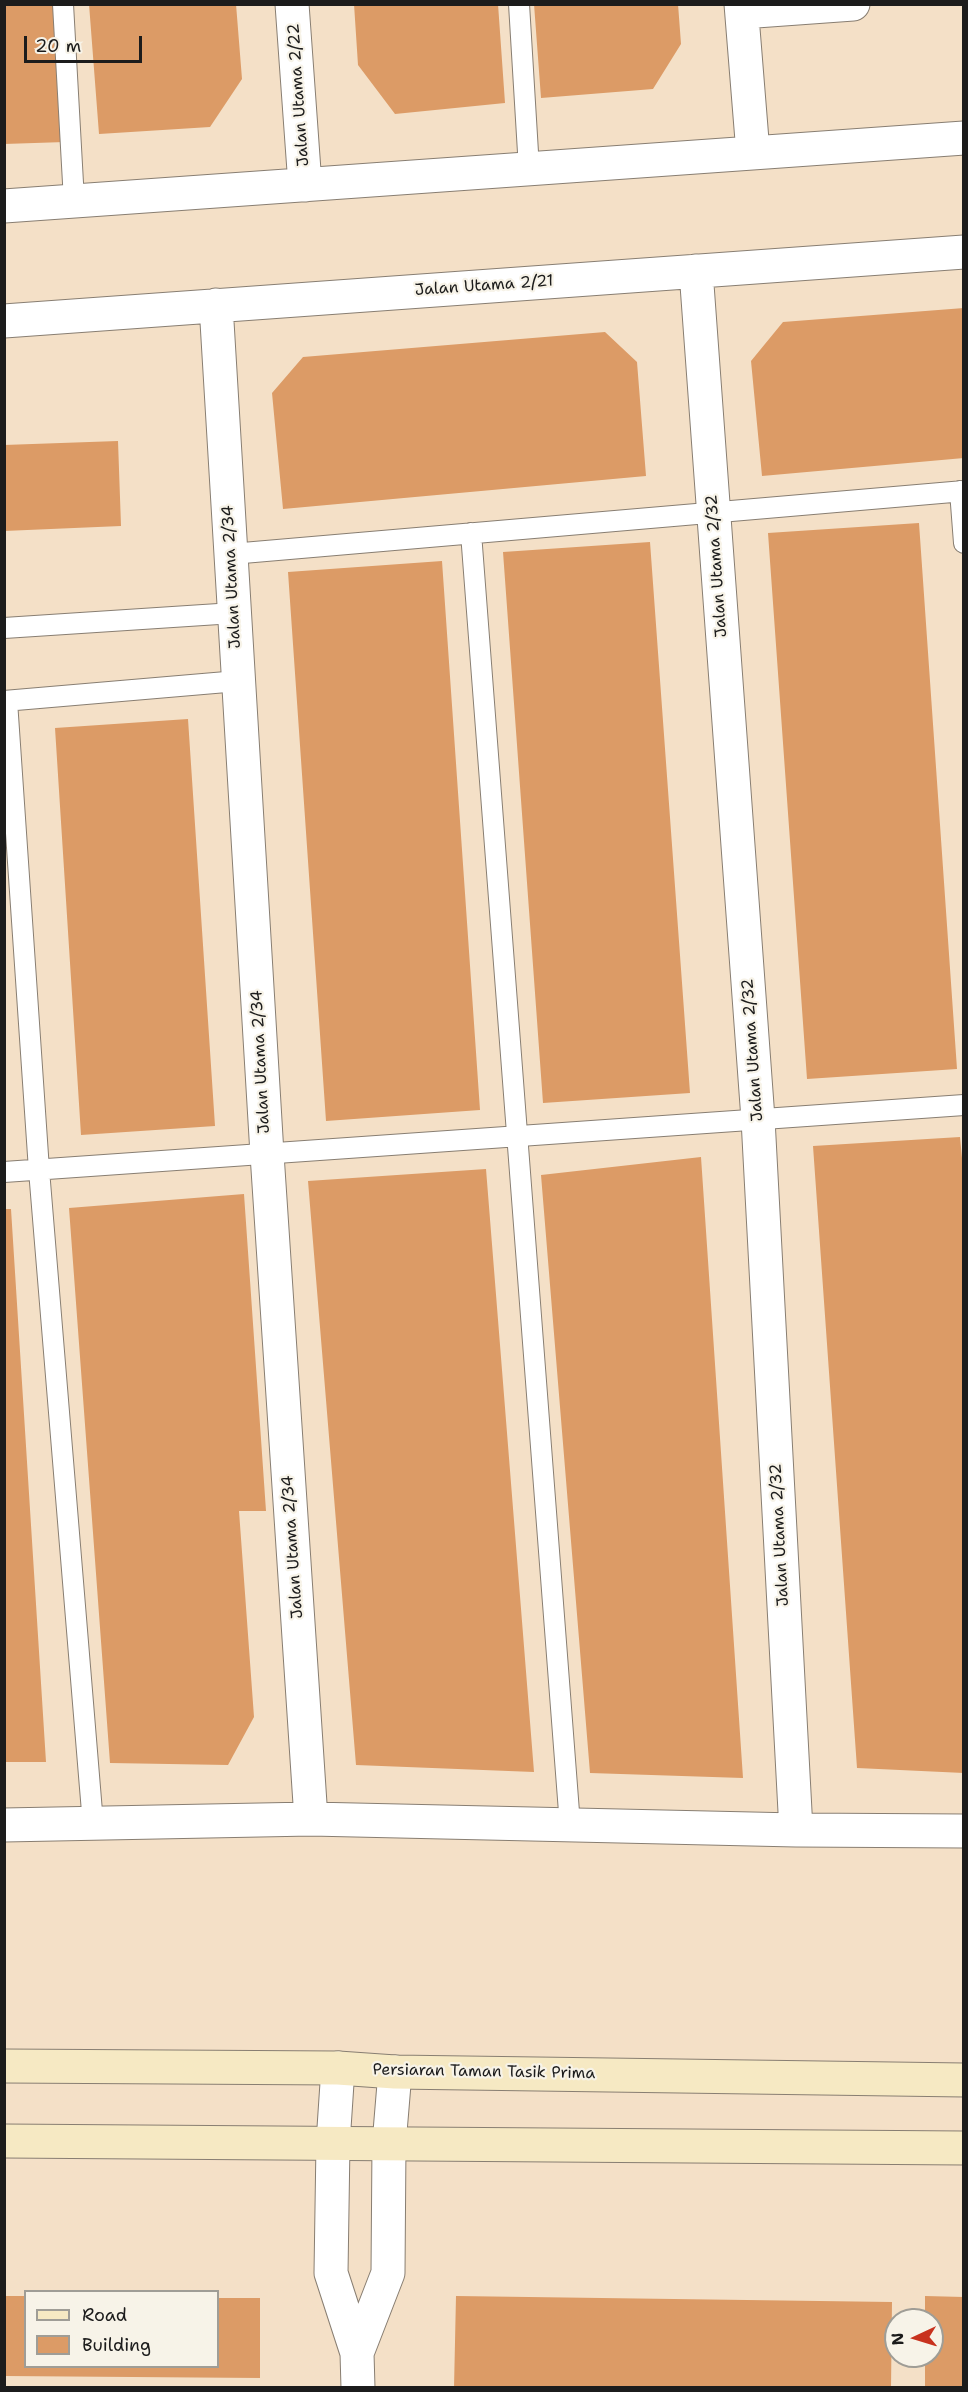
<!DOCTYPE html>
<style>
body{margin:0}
#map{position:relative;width:968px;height:2392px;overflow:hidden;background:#f4e0c7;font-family:"Shantell Sans",sans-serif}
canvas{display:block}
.frame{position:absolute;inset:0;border:6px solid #1c1c1c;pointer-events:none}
.legend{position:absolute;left:24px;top:2290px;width:195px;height:78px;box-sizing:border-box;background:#f7f3e8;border:2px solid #9f9d96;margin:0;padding:8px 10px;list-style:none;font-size:18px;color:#1c1c1c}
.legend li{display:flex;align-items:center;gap:12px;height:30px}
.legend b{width:30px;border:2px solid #9f9d96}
.north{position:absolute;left:884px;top:2308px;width:60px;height:60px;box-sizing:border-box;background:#f7f3e8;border:2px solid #9f9d96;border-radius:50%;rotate:266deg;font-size:16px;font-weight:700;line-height:24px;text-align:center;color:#1c1c1c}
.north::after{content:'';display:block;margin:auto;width:21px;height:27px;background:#c8321e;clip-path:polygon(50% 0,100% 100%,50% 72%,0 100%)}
.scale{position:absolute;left:24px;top:36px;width:118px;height:27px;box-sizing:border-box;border:3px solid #1c1c1c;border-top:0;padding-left:8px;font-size:18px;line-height:21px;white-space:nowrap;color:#1c1c1c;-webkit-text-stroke:4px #f7f3e8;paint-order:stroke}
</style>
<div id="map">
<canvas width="968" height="2392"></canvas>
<div class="frame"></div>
<ul class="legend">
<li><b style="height:8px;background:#f6e9c3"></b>Road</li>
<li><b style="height:16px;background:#dc9b66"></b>Building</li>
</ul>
<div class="north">N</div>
<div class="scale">20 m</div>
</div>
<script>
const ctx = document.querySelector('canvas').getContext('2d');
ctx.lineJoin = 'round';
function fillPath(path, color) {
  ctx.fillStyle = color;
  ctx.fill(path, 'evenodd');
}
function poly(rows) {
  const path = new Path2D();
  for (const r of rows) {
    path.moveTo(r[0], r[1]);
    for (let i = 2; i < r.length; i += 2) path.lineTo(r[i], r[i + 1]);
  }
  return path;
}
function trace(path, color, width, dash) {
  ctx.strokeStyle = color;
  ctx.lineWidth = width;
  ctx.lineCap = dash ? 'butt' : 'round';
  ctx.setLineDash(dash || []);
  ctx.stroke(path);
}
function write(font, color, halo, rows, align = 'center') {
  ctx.font = font + ' "Shantell Sans",sans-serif';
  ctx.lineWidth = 4.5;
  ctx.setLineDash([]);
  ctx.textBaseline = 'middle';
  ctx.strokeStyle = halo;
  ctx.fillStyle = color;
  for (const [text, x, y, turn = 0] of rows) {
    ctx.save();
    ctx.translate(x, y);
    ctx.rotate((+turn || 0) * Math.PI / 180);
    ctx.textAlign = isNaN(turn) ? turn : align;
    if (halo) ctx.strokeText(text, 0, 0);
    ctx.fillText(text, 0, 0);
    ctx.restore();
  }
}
fillPath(poly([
 [4,4,56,4,65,142,4,144],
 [89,4,236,4,242,79,210,127,99,134],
 [354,4,498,4,505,103,395,114,358,65],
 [534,4,678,4,681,44,653,89,541,98],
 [964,308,964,458,762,476,751,361,783,322],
 [605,332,637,362,646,476,283,509,272,393,303,357],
 [118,441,121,526,4,531,4,445],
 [919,523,957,1069,807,1079,768,533],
 [650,542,690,1093,543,1103,503,552],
 [442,561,480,1110,326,1121,288,572],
 [188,719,215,1126,81,1135,55,728],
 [960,1137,964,1179,964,1773,857,1768,813,1146],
 [701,1157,743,1778,590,1773,541,1175],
 [486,1169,534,1772,356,1765,308,1181],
 [244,1194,266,1511,239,1511,254,1717,228,1765,110,1763,69,1208],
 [4,1209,11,1209,46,1762,4,1762],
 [5,2296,26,2296,26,2366,218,2366,218,2298,260,2298,260,2378,5,2376],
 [456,2296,892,2302,891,2388,454,2388],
 [925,2296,964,2297,964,2388,925,2388,925,2356,932,2356,932,2320,925,2320]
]), '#dc9b66');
const lane = poly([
 [63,4,74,201],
 [519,4,529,169],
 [960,491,964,543],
 [471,533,570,1825],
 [231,554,964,491],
 [4,628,234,613],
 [4,701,238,681],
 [7,701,39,1170,93,1824],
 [4,1172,964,1105]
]);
const street = poly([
 [292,4,305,185],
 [741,4,753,153],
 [742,12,853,4],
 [4,206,964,138],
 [696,271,758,1119,796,1830],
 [216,305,267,1154,311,1819],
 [4,321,964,252],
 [4,1825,311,1819,796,1830,964,1831],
 [338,2068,333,2143,331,2273,357,2353,358,2388],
 [357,2353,388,2273,389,2144,395,2072]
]);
const secondary = poly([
 [4,2066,338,2068,395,2072,964,2080],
 [4,2141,964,2148]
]);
trace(lane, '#887e72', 22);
trace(street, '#887e72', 35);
trace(secondary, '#887e72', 35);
trace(lane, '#fff', 20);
trace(street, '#fff', 33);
trace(secondary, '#f6e9c3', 33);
write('16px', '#1c1c1c', '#f7f3e8', [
 ["Jalan Utama 2/22",299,95,-94],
 ["Jalan Utama 2/21",484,286,-4],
 ["Jalan Utama 2/32",717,566,-94],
 ["Jalan Utama 2/34",232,577,-93],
 ["Jalan Utama 2/32",753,1050,-94],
 ["Jalan Utama 2/34",261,1062,-93],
 ["Jalan Utama 2/32",780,1535,-93],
 ["Jalan Utama 2/34",293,1547,-94],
 ["Persiaran Taman Tasik Prima",484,2072,1]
]);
</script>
